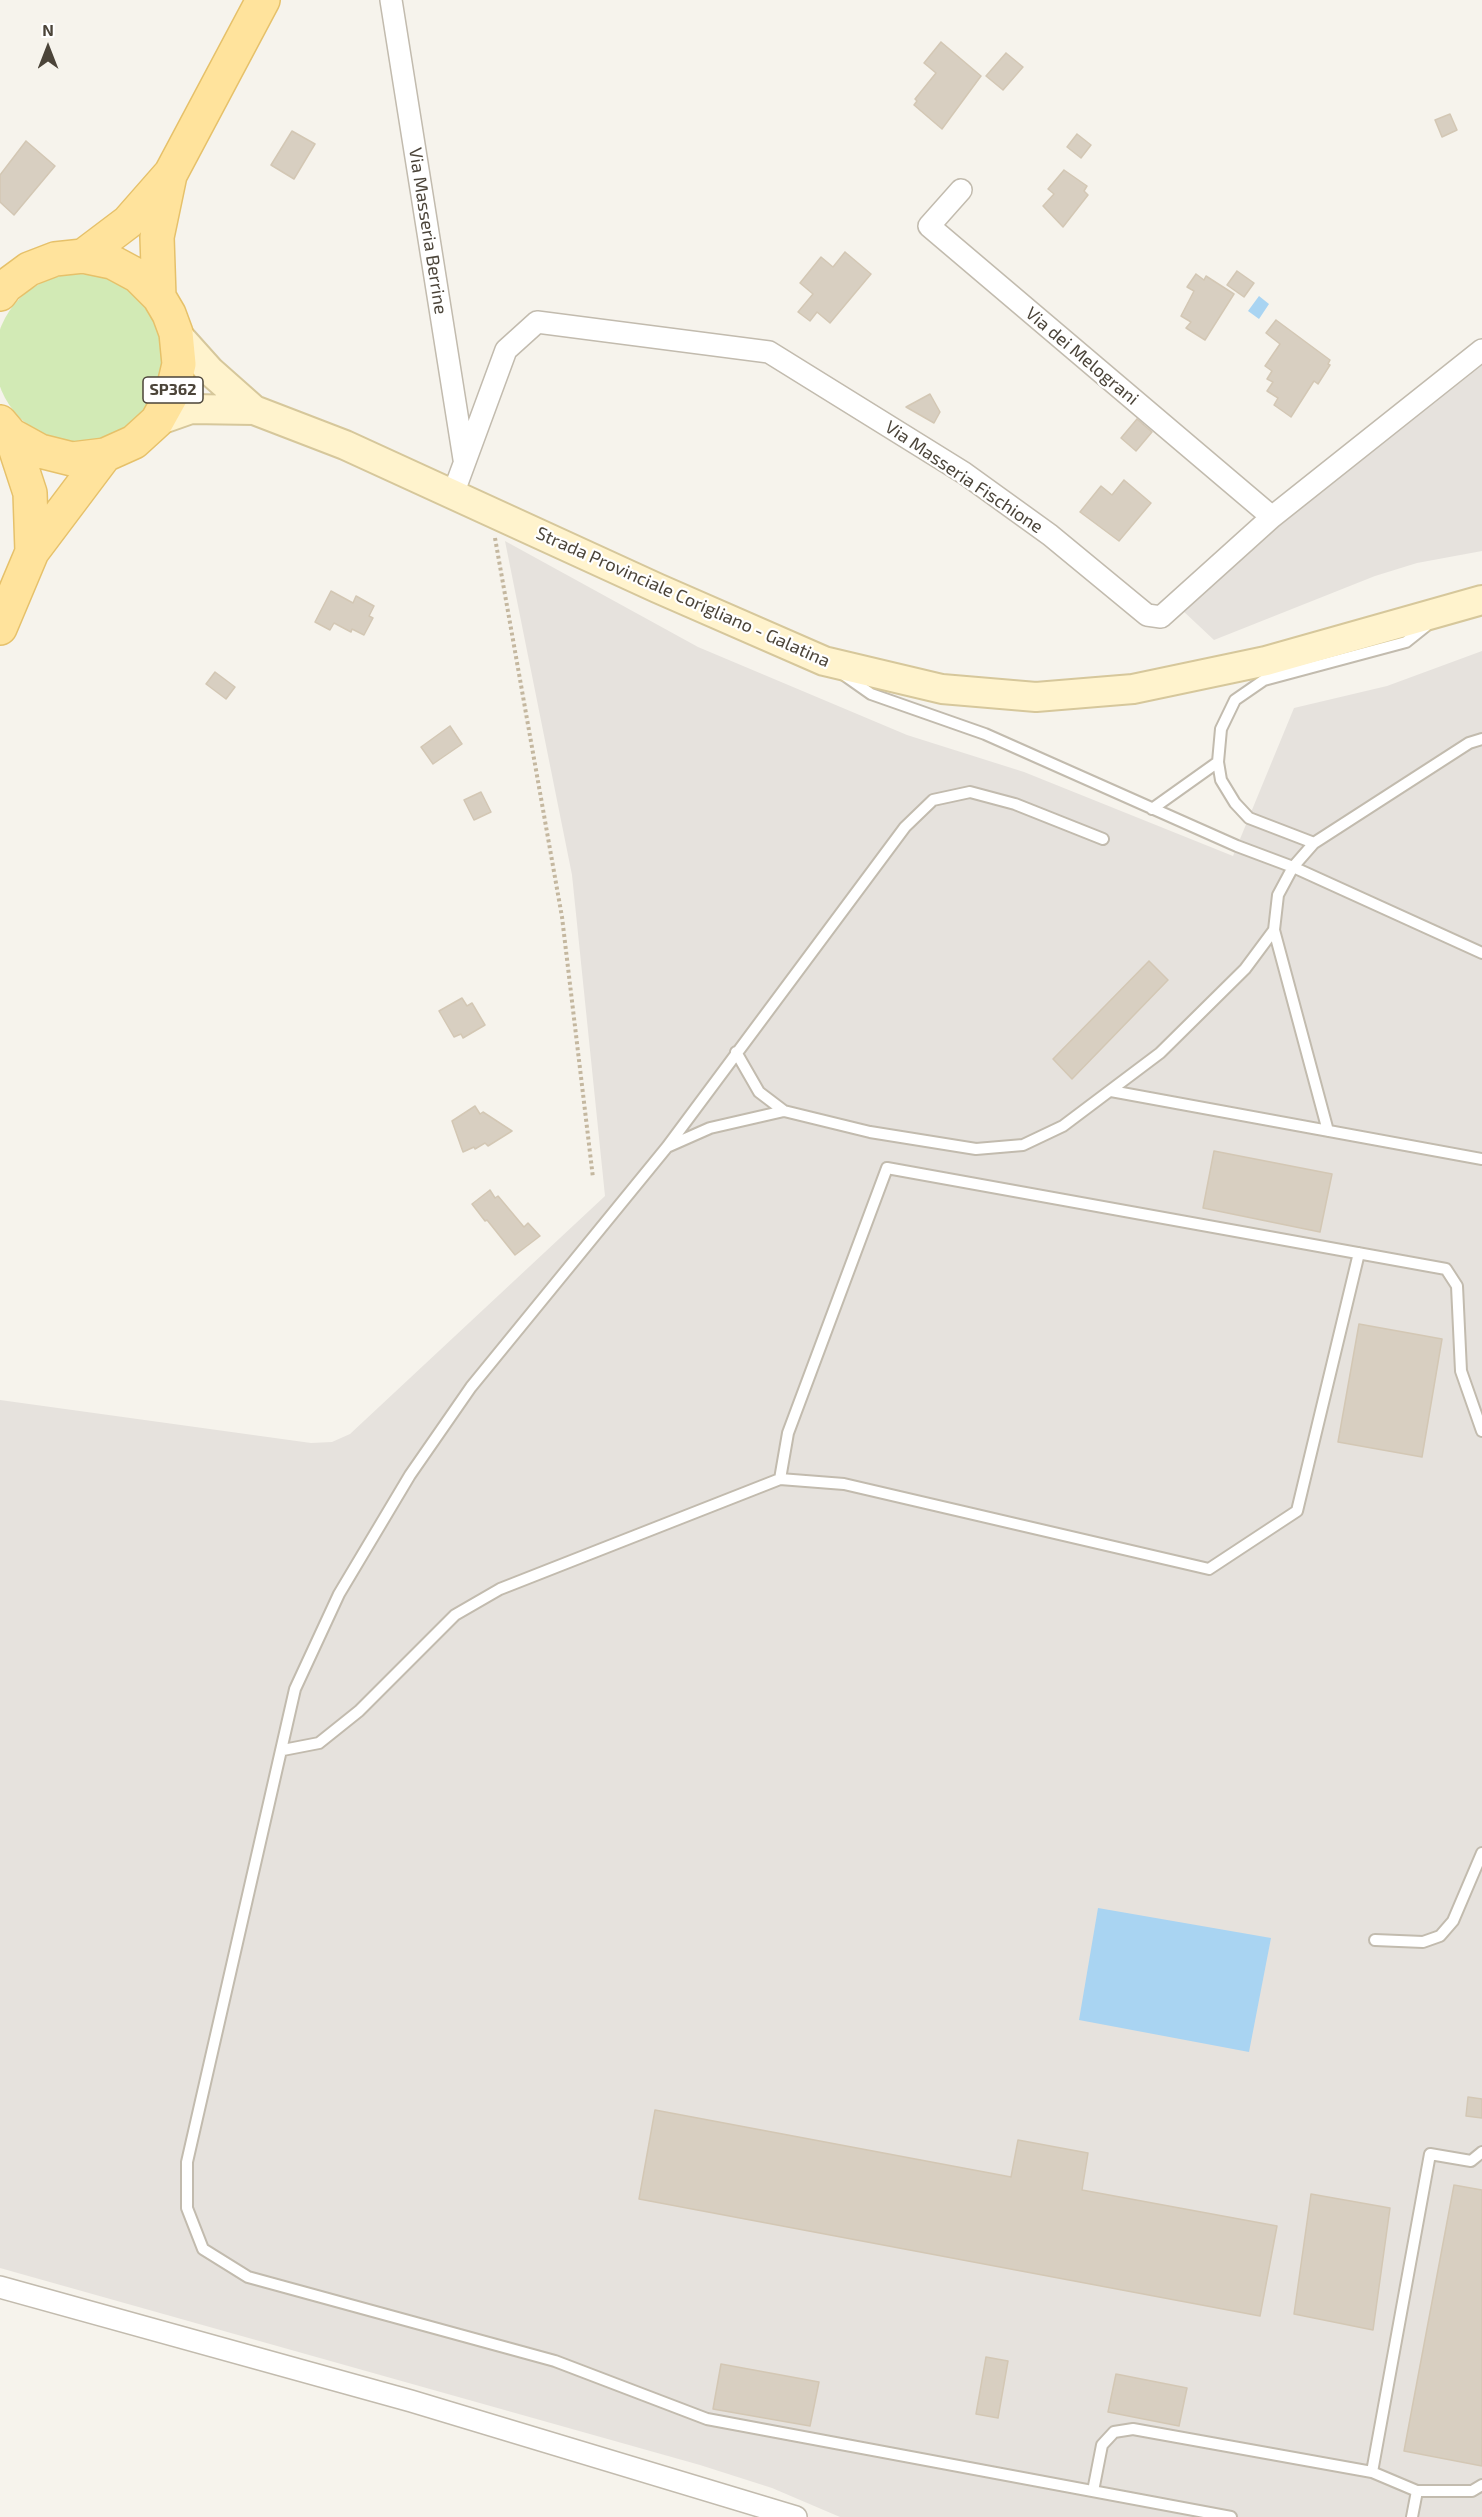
<!DOCTYPE html>
<style>
body{margin:0}
#map{position:relative;width:1482px;height:2517px;overflow:hidden;background:#f6f3ec;font-family:"Exo 2",sans-serif}
canvas{display:block}
.north{position:absolute;left:18px;top:18px;width:60px;height:60px;-webkit-text-stroke:4px #fff;paint-order:stroke;rotate:0deg;font-size:16px;font-weight:700;line-height:24px;text-align:center;color:#4b4439}
.north::after{content:'';display:block;margin:auto;width:21px;height:27px;background:#4b4439;clip-path:polygon(50% 0,100% 100%,50% 72%,0 100%)}
</style>
<div id="map">
<canvas width="1482" height="2517"></canvas>
<div class="north">N</div>
</div>
<script>
const ctx = document.querySelector('canvas').getContext('2d');
ctx.lineJoin = 'round';
function fillPath(path, color) {
  ctx.fillStyle = color;
  ctx.fill(path, 'evenodd');
}
function poly(rows) {
  const path = new Path2D();
  for (const r of rows) {
    if (r.length === 3) {
      path.moveTo(r[0] + r[2], r[1]);
      path.arc(r[0], r[1], r[2], 0, 2 * Math.PI);
      continue;
    }
    path.moveTo(r[0], r[1]);
    for (let i = 2; i < r.length; i += 2) path.lineTo(r[i], r[i + 1]);
  }
  return path;
}
function trace(path, color, width, dash) {
  ctx.strokeStyle = color;
  ctx.lineWidth = width;
  ctx.lineCap = dash ? 'butt' : 'round';
  ctx.setLineDash(dash || []);
  ctx.stroke(path);
}
function write(font, color, halo, rows, align = 'center') {
  ctx.font = font + ' "Exo 2",sans-serif';
  ctx.lineWidth = 4.5;
  ctx.setLineDash([]);
  ctx.textBaseline = 'middle';
  ctx.strokeStyle = halo;
  ctx.fillStyle = color;
  for (const [text, x, y, turn = 0] of rows) {
    ctx.save();
    ctx.translate(x, y);
    ctx.rotate((+turn || 0) * Math.PI / 180);
    ctx.textAlign = isNaN(turn) ? turn : align;
    if (halo) ctx.strokeText(text, 0, 0);
    ctx.fillText(text, 0, 0);
    ctx.restore();
  }
}
fillPath(poly([
 [1482,358,1482,551,1417,563,1375,576,1214,640,1181,609,1262,532],
 [505,541,698,647,907,735,1024,772,1233,856,1294,708,1387,686,1482,651,1482,2517,840,2517,772,2488,700,2465,0,2268,0,1400,311,1443,332,1442,350,1434,605,1196,572,875]
]), '#e6e2dd');
fillPath(poly([
 [79,358,84]
]), '#d2eab5');
fillPath(poly([
 [1259,296,1269,304,1259,319,1248,311],
 [1098,1908,1271,1938,1249,2052,1079,2020]
]), '#a9d4f2');
const building = poly([
 [941,42,981,76,942,129,914,105,917,101,915,99,936,73,924,63,941,42],
 [1006,53,1023,67,1003,90,986,76,1006,53],
 [1450,114,1457,130,1442,137,1435,120,1450,114],
 [292,131,315,144,294,179,271,165,292,131],
 [1077,134,1091,145,1081,158,1067,147,1077,134],
 [26,141,55,166,14,215,0,202,0,175,26,141],
 [1064,170,1087,186,1084,191,1088,195,1063,227,1043,206,1054,194,1048,189,1064,170],
 [845,252,871,274,830,323,817,312,810,321,798,312,813,294,800,283,821,257,833,267,845,252],
 [1237,271,1254,283,1244,297,1227,285,1237,271],
 [1196,274,1204,280,1206,276,1234,294,1205,340,1186,328,1191,322,1181,316,1194,291,1187,287,1196,274],
 [1276,320,1330,360,1328,364,1330,365,1318,384,1314,381,1291,417,1274,405,1278,398,1267,391,1273,382,1267,379,1272,371,1265,366,1280,344,1266,333,1276,320],
 [930,394,940,412,934,423,906,407,930,394],
 [1137,419,1152,432,1136,451,1121,438,1137,419],
 [1124,480,1151,503,1119,541,1080,512,1101,486,1112,495,1124,480],
 [331,591,353,603,356,596,374,606,369,616,373,618,364,635,352,629,351,632,334,623,330,630,315,622,331,591],
 [215,672,235,687,226,699,206,684,215,672],
 [450,726,462,744,433,764,421,747,450,726],
 [481,792,491,812,474,820,464,800,481,792],
 [1149,961,1168,980,1072,1079,1053,1059,1149,961],
 [462,998,467,1006,472,1003,485,1025,463,1038,461,1034,454,1037,439,1011,462,998],
 [475,1106,480,1114,483,1112,512,1131,488,1146,485,1143,475,1149,474,1147,463,1152,452,1121,475,1106],
 [1214,1151,1332,1174,1320,1232,1203,1208,1214,1151],
 [490,1190,495,1198,498,1196,524,1227,528,1223,540,1236,515,1255,487,1220,485,1221,472,1204,490,1190],
 [1359,1324,1442,1339,1422,1457,1338,1442,1359,1324],
 [1468,2097,1482,2099,1482,2118,1466,2116,1468,2097],
 [655,2110,1011,2177,1018,2140,1088,2153,1082,2190,1277,2226,1260,2316,639,2199,655,2110],
 [1454,2185,1482,2190,1482,2466,1404,2451,1454,2185],
 [1311,2194,1390,2208,1373,2330,1294,2314,1311,2194],
 [986,2357,1008,2361,998,2418,976,2414,986,2357],
 [721,2364,819,2382,810,2426,713,2409,721,2364],
 [1116,2374,1187,2388,1179,2426,1108,2412,1116,2374]
]);
fillPath(building, '#d8cfc1');
trace(building, '#d3c7b4', 1.5);
const service = poly([
 [844,675,871,694,985,734,1237,846,1293,867,1482,953],
 [1152,809,1218,762],
 [1103,839,1015,804,970,792,933,800,905,827,667,1147,471,1387,410,1475,339,1594,295,1689,187,2162,187,2208,203,2249,248,2277,555,2361,707,2419,1231,2517],
 [1314,843,1249,818,1235,803,1221,780,1218,762,1221,729,1235,700,1264,680,1406,642,1426,626],
 [1274,930,1328,1131],
 [736,1052,759,1092,784,1111,870,1132,976,1149,1023,1145,1063,1126,1160,1053,1245,969,1274,930,1278,895,1293,867,1314,843,1469,743,1482,739],
 [1111,1091,1482,1159],
 [667,1147,710,1128,784,1111],
 [780,1479,788,1433,887,1168,1446,1269,1457,1286,1461,1371,1482,1431],
 [283,1750,319,1743,359,1711,455,1615,500,1589,780,1479,844,1484,1209,1569,1297,1511,1359,1253],
 [1375,1940,1423,1942,1440,1936,1453,1921,1482,1853],
 [1372,2472,1430,2154,1471,2161,1482,2152],
 [1093,2491,1102,2445,1114,2432,1133,2429,1372,2472,1417,2491,1472,2491,1482,2485],
 [1412,2517,1417,2491]
]);
const minor = poly([
 [391,0,464,459],
 [961,190,929,226,1272,517],
 [453,494,506,350,537,322,769,352,964,473,1050,535,1147,615,1161,617,1272,517,1482,350],
 [0,2287,411,2401,796,2517]
]);
const secondary = poly([
 [176,333,210,371,254,410,345,445,657,588,824,661,942,689,1036,697,1133,689,1266,661,1482,600],
 [157,421,191,409,254,410]
]);
const primary = poly([
 [83,256,128,222,171,173,263,0],
 [0,294,6,286,29,269,55,259,83,256,112,262,138,276,159,297,169,314,176,333,179,364,172,394,157,421,134,442,105,455,72,459,40,451,11,435,0,422],
 [159,297,157,237,170,175],
 [11,435,30,493,32,552],
 [0,628,32,552,105,455]
]);
trace(service, '#c2bbae', 14);
trace(minor, '#c2bbae', 24);
trace(secondary, '#d6c79b', 32);
trace(primary, '#e6c16a', 36);
trace(poly([
 [495,538,562,917,593,1178]
]), '#c4b79f', 4, [3, 3]);
trace(service, '#fff', 10);
trace(minor, '#fff', 21);
trace(secondary, '#fff3cd', 28);
trace(primary, '#ffe39c', 33);
for (const [x, y, w] of [
 [173,390,60]
]) {
  const box = new Path2D();
  box.roundRect(x - w / 2, y - 13, w, 26, 4.5);
  ctx.fillStyle = '#fff';
  ctx.fill(box);
  trace(box, '#4b4439', 1.5);
}
write('bold 16px', '#4b4439', null, [
 ["SP362",173,390]
]);
write('18px', '#4b4439', '#fff', [
 ["Via Masseria Berrine",428,231,81],
 ["Via dei Melograni",1082,356,40],
 ["Via Masseria Fischione",964,477,34],
 ["Strada Provinciale Corigliano - Galatina",683,597,24]
]);
</script>
